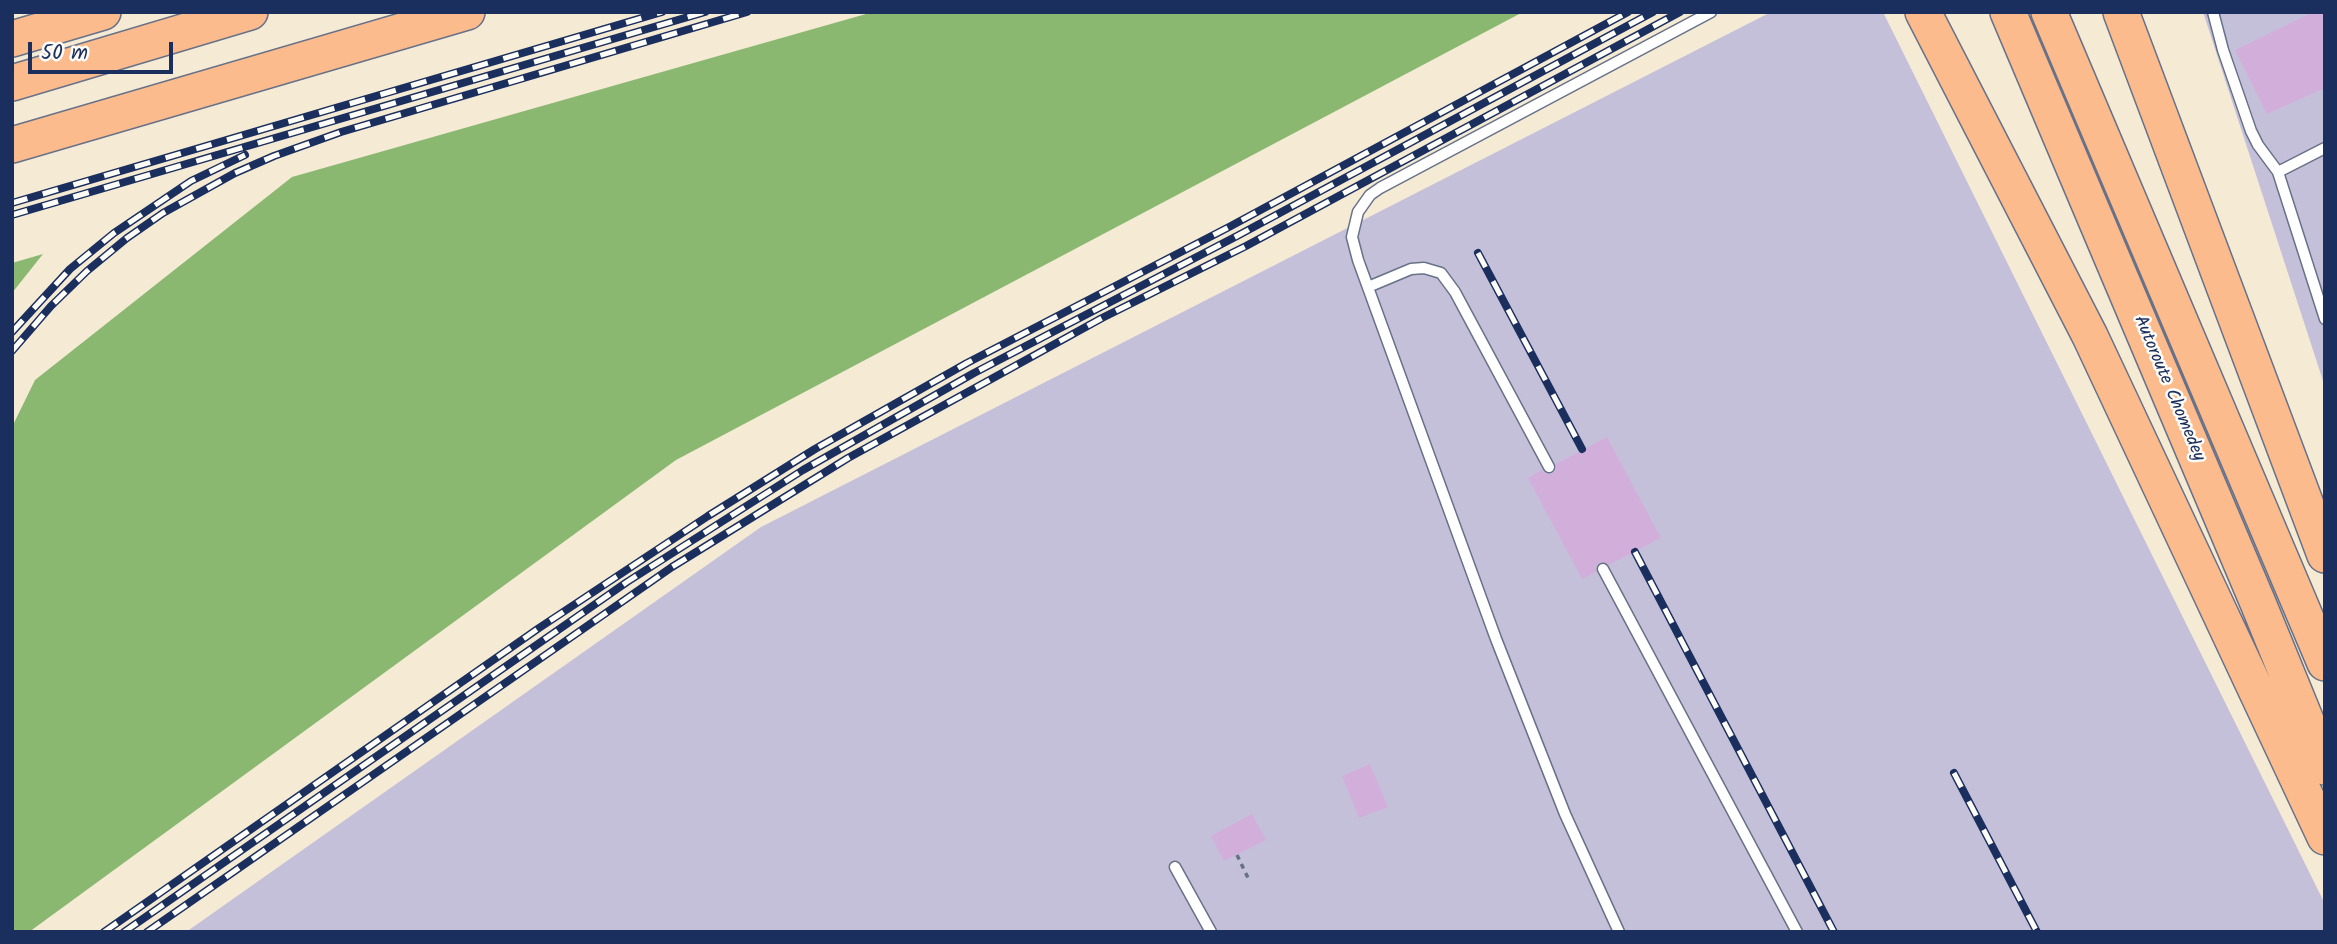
<!DOCTYPE html>
<style>
body{margin:0}
#map{position:relative;width:2337px;height:944px;overflow:hidden;background:#f5ebd5;font-family:Kalam,sans-serif}
canvas{display:block}
.frame{position:absolute;inset:0;border:14px solid #1b2f5e;pointer-events:none}
.scale{position:absolute;left:28px;top:42px;width:145px;height:32px;box-sizing:border-box;border:4px solid #1b2f5e;border-top:0;padding-left:9px;font-size:21px;line-height:24px;white-space:nowrap;color:#1b2f5e;-webkit-text-stroke:5px #fdfcf7;paint-order:stroke}
</style>
<div id="map">
<canvas width="2337" height="944"></canvas>
<div class="frame"></div>
<div class="scale">50 m</div>
</div>
<script>
const ctx = document.querySelector('canvas').getContext('2d');
ctx.lineJoin = 'round';
function fillPath(path, color) {
  ctx.fillStyle = color;
  ctx.fill(path, 'evenodd');
}
function poly(rows) {
  const path = new Path2D();
  for (const r of rows) {
    path.moveTo(r[0], r[1]);
    for (let i = 2; i < r.length; i += 2) path.lineTo(r[i], r[i + 1]);
  }
  return path;
}
function trace(path, color, width, dash) {
  ctx.strokeStyle = color;
  ctx.lineWidth = width;
  ctx.lineCap = dash ? 'butt' : 'round';
  ctx.setLineDash(dash || []);
  ctx.stroke(path);
}
function write(font, color, halo, rows, align = 'center') {
  ctx.font = font + ' Kalam,sans-serif';
  ctx.lineWidth = 5;
  ctx.setLineDash([]);
  ctx.textBaseline = 'middle';
  ctx.strokeStyle = halo;
  ctx.fillStyle = color;
  for (const [text, x, y, turn = 0] of rows) {
    ctx.save();
    ctx.translate(x, y);
    ctx.rotate((+turn || 0) * Math.PI / 180);
    ctx.textAlign = isNaN(turn) ? turn : align;
    if (halo) ctx.strokeText(text, 0, 0);
    ctx.fillText(text, 0, 0);
    ctx.restore();
  }
}
fillPath(poly([
 [1771,12,1883,12,2325,904,2325,932,186,932,761,527],
 [2203,12,2325,12,2325,387]
]), '#c5c0da');
fillPath(poly([
 [873,12,1523,12,676,460,29,932,12,932,12,427,35,380,292,177],
 [43,254,12,293,12,263]
]), '#8ab871');
fillPath(poly([
 [2313,12,2325,12,2325,88,2267,114,2235,50],
 [1607,437,1661,538,1609,565,1600,562,1596,566,1596,572,1582,579,1528,478,1542,470,1546,474,1552,474,1556,470,1556,464],
 [1370,764,1388,807,1359,818,1342,776],
 [1252,814,1266,840,1224,861,1211,836]
]), '#d2afdb');
const lane = poly([
 [2213,12,2223,50,2251,131,2258,145,2278,172],
 [2325,148,2278,172,2325,319],
 [1368,287,1411,269,1424,268,1441,273,1455,292,1549,467],
 [1603,569,1797,932],
 [1175,867,1211,932],
 [1619,932,1565,814,1496,639,1358,260,1352,237,1358,212,1370,195,1380,188,1711,12]
]);
const highway = poly([
 [1923,12,2090,336,2325,837],
 [2008,12,2258,603,2325,767],
 [2049,12,2325,663],
 [2121,12,2325,555],
 [12,39,103,12],
 [12,83,250,12],
 [12,145,467,12]
]);
trace(lane, '#677188', 13);
trace(highway, '#677188', 38);
trace(poly([
 [1237,855,1249,880]
]), '#677188', 3.5, [5, 5]);
trace(lane, '#fff', 10);
trace(highway, '#fbbb8d', 35);
const rail = poly([
 [12,203,662,12],
 [12,215,705,12],
 [1478,253,1582,449],
 [12,332,70,269,114,233,191,181,245,155],
 [12,351,51,306,87,271,127,238,163,213,235,173,274,156,341,132,747,12],
 [1635,552,1834,932],
 [1954,773,2037,932],
 [104,932,539,628,708,516,815,449,967,363,1229,227,1628,12],
 [124,932,627,582,803,470,974,373,1237,236,1653,12],
 [147,932,672,567,848,458,1102,318,1246,246,1680,12]
]);
trace(rail, '#1b2f5e', 8);
trace(rail, '#fdfcf7', 5, [16]);
write('18px', '#1b2f5e', '#fdfcf7', [
 ["Autoroute Chomedey",2168,389,67]
]);
</script>
